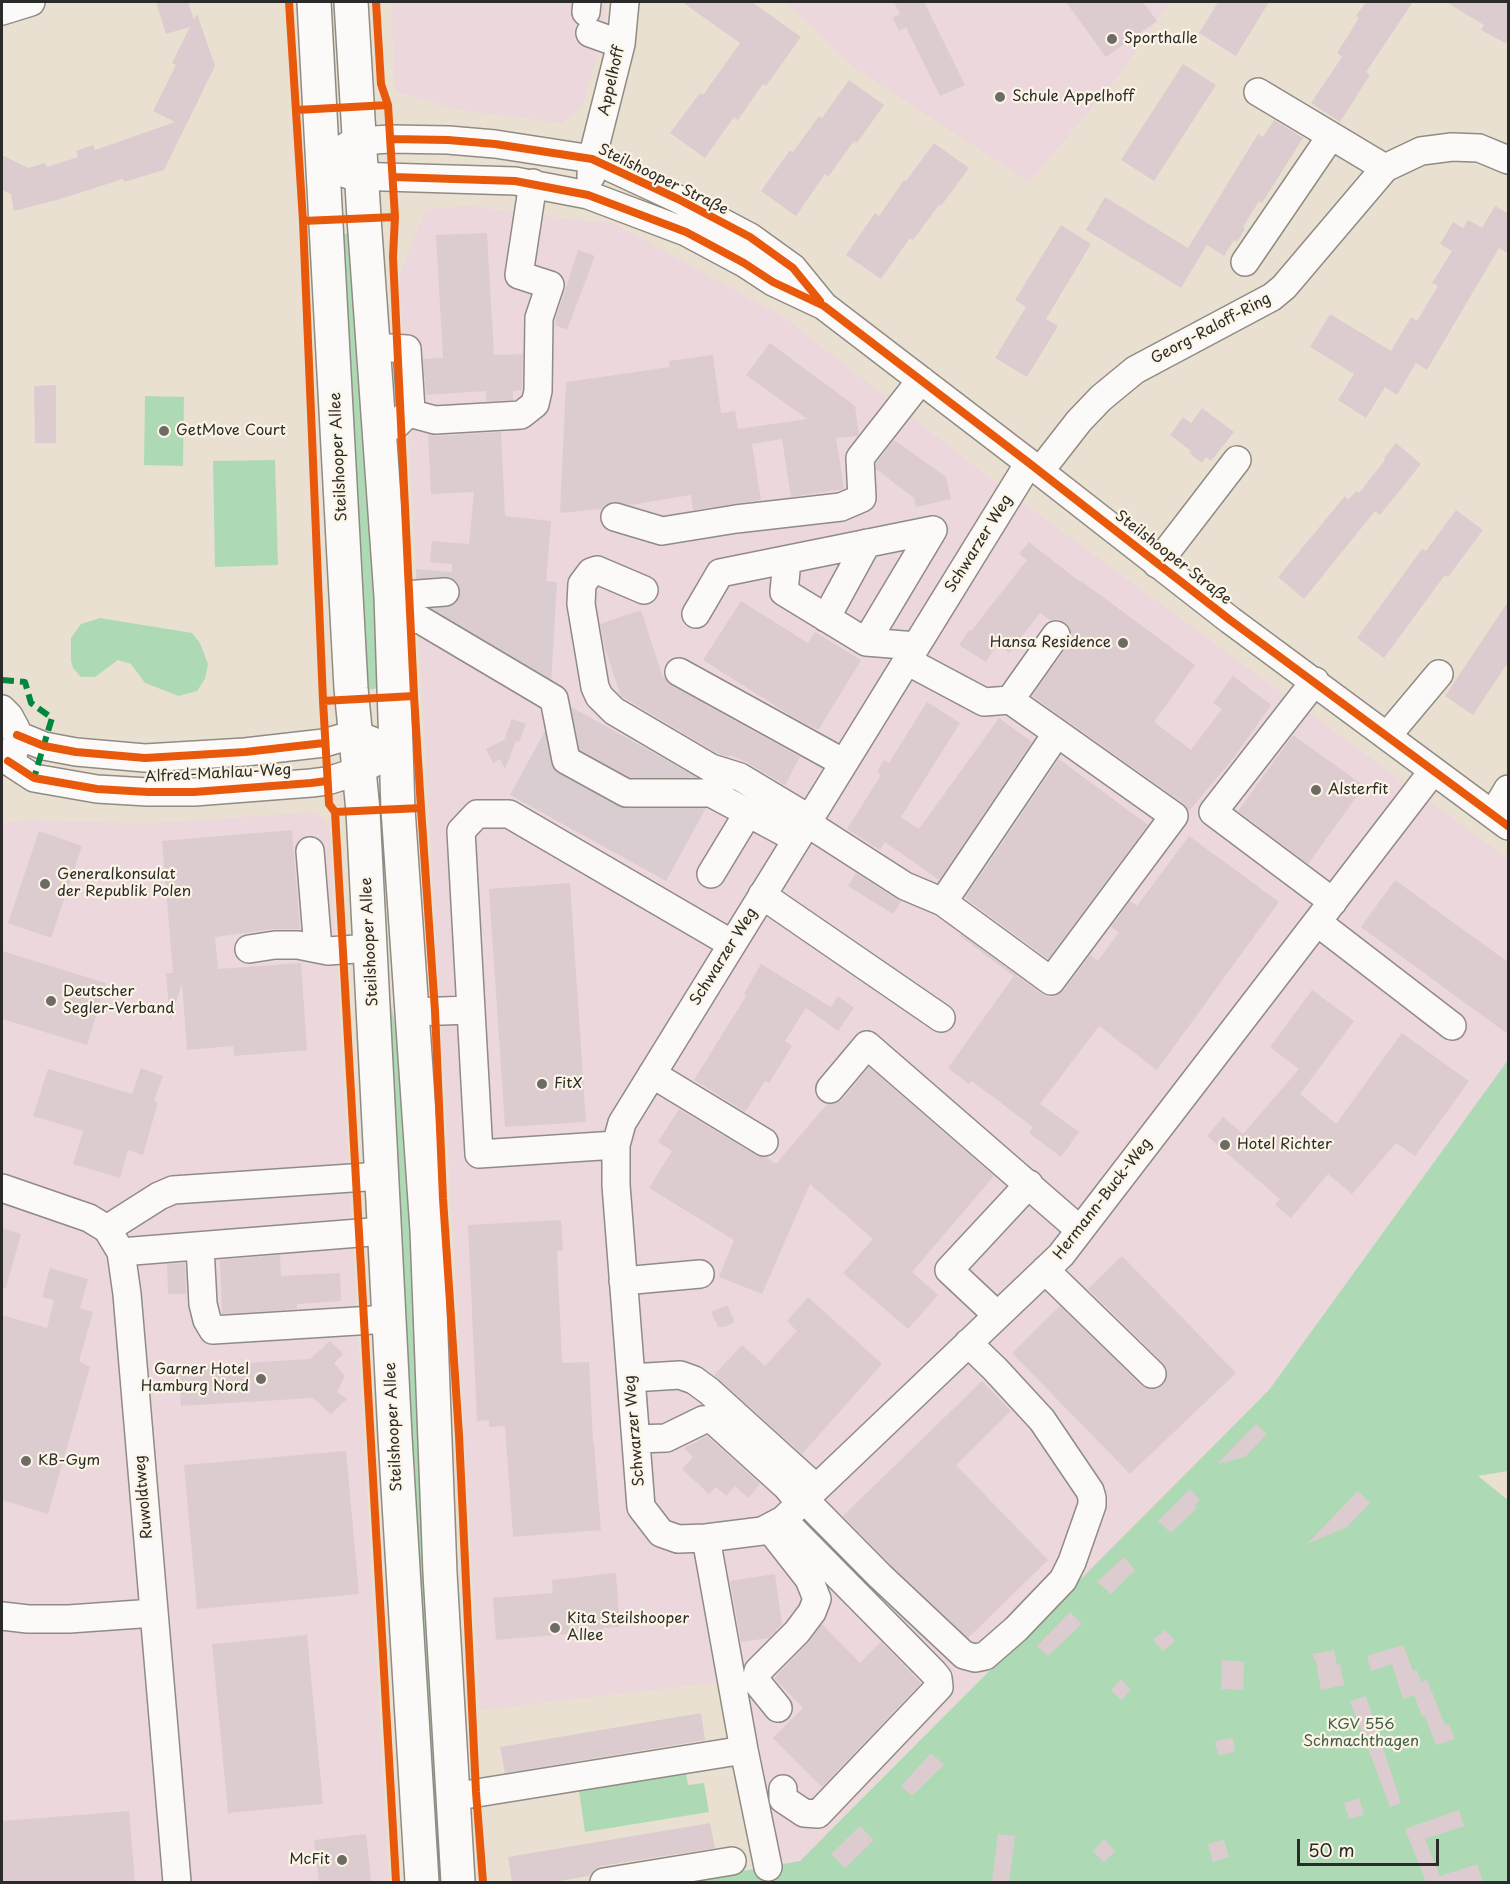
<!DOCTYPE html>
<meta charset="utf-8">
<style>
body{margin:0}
#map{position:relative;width:1510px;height:1884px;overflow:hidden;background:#e9e0d1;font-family:"Playpen Sans",sans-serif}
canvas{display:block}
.frame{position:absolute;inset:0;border:3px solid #2b2b2b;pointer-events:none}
.scale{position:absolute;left:1297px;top:1839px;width:142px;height:27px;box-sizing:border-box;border:3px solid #2b2b2b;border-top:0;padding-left:8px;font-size:18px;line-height:21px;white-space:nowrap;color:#2b2b2b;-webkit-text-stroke:4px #fcf5e5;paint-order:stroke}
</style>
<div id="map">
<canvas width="1510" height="1884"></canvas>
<div class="frame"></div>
<div class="scale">50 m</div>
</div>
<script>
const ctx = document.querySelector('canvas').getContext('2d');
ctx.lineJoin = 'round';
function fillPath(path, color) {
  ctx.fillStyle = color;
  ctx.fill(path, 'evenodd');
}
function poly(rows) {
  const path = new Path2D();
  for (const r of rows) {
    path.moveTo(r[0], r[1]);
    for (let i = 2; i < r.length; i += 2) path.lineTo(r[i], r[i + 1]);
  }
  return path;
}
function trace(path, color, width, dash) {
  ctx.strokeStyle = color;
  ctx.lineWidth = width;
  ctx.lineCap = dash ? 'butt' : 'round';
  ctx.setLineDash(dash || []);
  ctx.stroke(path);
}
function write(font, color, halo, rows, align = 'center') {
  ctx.font = font + ' "Playpen Sans",sans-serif';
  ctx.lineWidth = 4.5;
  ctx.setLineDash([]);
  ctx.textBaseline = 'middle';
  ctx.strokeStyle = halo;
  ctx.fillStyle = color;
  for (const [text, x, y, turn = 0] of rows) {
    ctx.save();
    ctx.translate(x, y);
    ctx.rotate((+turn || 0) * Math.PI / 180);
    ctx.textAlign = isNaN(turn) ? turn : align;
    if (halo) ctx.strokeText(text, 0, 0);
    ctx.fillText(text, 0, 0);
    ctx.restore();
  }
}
fillPath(poly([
 [391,2,606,2,604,34,582,107,562,123,460,110,395,91],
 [786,2,1170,2,1111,86,1029,182,853,67],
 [468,206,593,222,612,222,785,318,999,485,1508,859,1508,1060,1269,1390,800,1861,768,1867,731,1681,480,1710,418,625,557,582,416,569,399,276,426,209],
 [315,812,329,823,389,1882,2,1882,2,827,3,823,28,820,144,824]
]), '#ecd7dd');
fillPath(poly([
 [416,569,557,582,551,686,417,607],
 [553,697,717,788,666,881,510,795,560,704]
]), '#dacdd2');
fillPath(poly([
 [353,232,385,687,366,690,341,235],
 [145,396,184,397,183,466,144,465],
 [275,460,278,565,215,567,213,461],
 [100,618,192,633,200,643,208,664,205,679,197,691,179,696,145,683,131,664,118,660,95,677,81,677,73,668,71,661,71,638,81,624],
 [386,982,408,1085,446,1882,433,1882],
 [1508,1060,1508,1471,1478,1476,1508,1500,1508,1882,680,1882,800,1861,1269,1390],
 [685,1767,688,1785,704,1783,709,1812,585,1832,578,1784]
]), '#addab4');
fillPath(poly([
 [156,2,188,2,194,20,197,14,215,66,164,170,124,182,123,179,57,200,14,211,11,194,2,190,2,155,28,168,45,163,47,167,78,157,76,151,93,145,95,150,175,122,153,111,176,65,172,63,190,27,166,34],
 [682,2,752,2,801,37,766,86,763,84,738,120,734,117,705,158,670,133,700,93,703,95,740,43],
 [894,2,924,2,965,85,940,96,906,27,899,31,893,18,900,14],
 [1066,2,1143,2,1157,21,1106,57],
 [1218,2,1269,2,1236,56,1199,33],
 [1366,2,1413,2,1366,72,1370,75,1340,122,1311,103,1342,57,1337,53,1359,18,1356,16],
 [1446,2,1509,2,1509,45,1481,30,1484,25],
 [1183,64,1216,85,1154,181,1121,160],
 [849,80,884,105,857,143,854,141,828,177,825,174,796,216,761,191,790,150,793,152,819,116,822,118],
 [1274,120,1303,138,1262,203,1259,201,1243,227,1245,229,1237,242,1234,240,1224,256,1207,245,1181,288,1086,230,1105,197,1188,248,1258,134,1263,137],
 [934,143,969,168,941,206,939,205,913,240,910,238,881,279,846,255,875,213,879,216,904,180,906,181],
 [1495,206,1509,214,1509,254,1499,248,1427,370,1416,363,1397,395,1385,387,1366,418,1338,400,1354,374,1310,347,1330,314,1391,351,1411,317,1417,321,1438,286,1432,283,1452,251,1440,244,1453,222,1463,228,1468,220,1482,228],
 [1061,225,1091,244,1046,319,1058,326,1027,377,995,358,1026,307,1015,300],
 [487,233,494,355,523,354,522,390,513,391,513,400,486,401,486,391,426,395,423,359,443,358,436,235],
 [578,250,595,256,567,330,555,325,555,321],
 [770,343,855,406,859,434,857,436,836,438,844,489,791,497,782,439,752,444,761,500,693,510,691,495,630,505,612,502,605,505,602,509,560,513,566,382,670,367,669,361,713,355,721,413,735,411,738,429,807,419,746,375],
 [56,385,56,443,35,443,34,386],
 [1202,408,1234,432,1211,461,1206,457,1202,463,1189,453,1191,451,1170,435,1183,417,1191,423],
 [501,432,505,516,551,521,539,668,451,618,451,606,459,599,461,591,458,583,451,578,452,564,430,562,432,541,469,544,474,492,431,494,428,434,436,436],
 [894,440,946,477,951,499,916,507,914,498,876,469,876,463],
 [1396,443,1421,464,1380,515,1375,511,1304,599,1278,577,1345,496,1348,500,1356,491,1359,493,1385,460,1384,458],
 [1456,510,1483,530,1448,577,1445,575,1384,658,1357,638,1422,549,1426,551],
 [1029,542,1080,582,1081,581,1195,665,1154,722,1191,750,1222,709,1213,703,1233,676,1271,705,1232,760,1189,811,1183,803,1032,696,1069,644,1072,636,1070,628,1066,623,1058,619,1050,620,1040,613,1009,653,997,644,986,662,959,645,969,630,971,631,1027,560,1019,554],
 [1509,600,1509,661,1473,715,1445,696],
 [741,601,808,643,815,632,861,660,819,729,816,729,789,715,790,715,703,660],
 [641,610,662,675,671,685,800,757,785,785,748,763,730,755,728,757,717,753,621,696,605,649,600,624],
 [927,702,960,723,901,817,919,829,999,718,1032,742,939,880,885,842,880,850,847,829,881,775,877,772,884,760,889,763],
 [579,718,647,758,641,768,644,770,640,777,630,777,580,750,584,741,578,737,575,726],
 [512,719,526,724,519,742,516,741,505,769,500,759,493,763,486,749,507,738,505,737],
 [1293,735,1364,786,1308,864,1238,811],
 [1059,759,1148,825,1048,959,965,898],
 [292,830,300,929,273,929,215,937,218,969,301,963,307,1050,234,1056,233,1046,187,1050,182,984,170,1020,166,973,173,973,162,841],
 [39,831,82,846,51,938,8,923],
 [1189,836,1279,902,1157,1070,1099,1026,1040,1104,1079,1132,1061,1157,1029,1133,1033,1127,972,1081,969,1084,948,1068,1014,976,960,936,961,934,1042,994,1049,997,1057,996,1064,990,1090,955,1098,961,1119,932,1111,927,1130,901,1137,906],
 [856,873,901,902,893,914,848,886],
 [1395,880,1509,963,1509,1035,1361,927],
 [570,883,586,1122,505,1127,489,889],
 [2,951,106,983,87,1045,2,1019],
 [761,964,831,1007,838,996,854,1008,838,1031,806,1008,785,1041,792,1046,769,1083,765,1081,745,1112,694,1080,746,996,744,994],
 [1312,990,1354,1021,1300,1094,1336,1124,1402,1033,1469,1081,1415,1156,1396,1143,1352,1194,1328,1174,1291,1218,1275,1205,1280,1199,1207,1136,1223,1117,1243,1134,1299,1069,1270,1047],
 [869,1067,994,1176,912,1272,938,1295,908,1329,843,1273,873,1239,810,1184,762,1294,719,1277,734,1240,649,1188,672,1151,658,1142,679,1109,756,1155,766,1157,776,1164,827,1104,835,1104,842,1100],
 [141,1068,163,1076,154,1101,158,1102,143,1155,128,1150,120,1178,73,1164,83,1131,33,1116,48,1069,132,1094],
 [561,1220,563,1250,557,1251,562,1363,589,1362,593,1444,594,1444,601,1530,513,1537,505,1426,489,1427,489,1420,477,1421,468,1225],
 [2,1228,21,1234,6,1288,2,1288],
 [280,1255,281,1276,340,1273,341,1301,297,1304,297,1309,222,1314,220,1260],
 [1122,1256,1236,1373,1130,1474,1012,1353,1060,1306,1141,1385,1149,1389,1157,1389,1163,1385,1167,1377,1167,1369,1163,1363,1088,1289],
 [185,1263,186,1294,168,1294,167,1264],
 [50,1268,88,1279,80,1308,93,1312,79,1361,90,1367,48,1514,2,1500,2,1315,47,1328,54,1300,42,1297],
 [808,1297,882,1364,802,1454,714,1375,742,1345,765,1366,797,1331,787,1321],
 [727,1305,735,1322,724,1327,718,1327,711,1312],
 [330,1341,343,1354,334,1363,345,1376,337,1392,347,1399,331,1414,313,1398,181,1406,179,1367,310,1359],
 [982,1381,1011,1411,956,1465,1048,1560,968,1638,891,1565,843,1516],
 [1256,1424,1267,1434,1245,1457,1217,1464],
 [707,1436,760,1484,748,1498,735,1486,726,1496,716,1487,709,1494,682,1469,693,1457,684,1448],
 [346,1451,359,1594,197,1609,184,1465],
 [1190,1489,1200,1500,1195,1506,1197,1508,1171,1533,1158,1521],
 [1358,1491,1370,1503,1347,1527,1307,1544],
 [1124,1557,1135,1570,1111,1594,1097,1582],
 [616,1573,620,1627,603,1628,603,1631,496,1640,493,1598,553,1593,552,1580],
 [775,1574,782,1624,769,1638,741,1642,730,1581],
 [1070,1612,1082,1624,1048,1656,1037,1646],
 [822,1624,860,1663,881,1642,921,1683,822,1787,773,1738,803,1708,774,1678,808,1643],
 [1165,1630,1175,1641,1163,1651,1153,1640],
 [307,1635,323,1804,228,1813,212,1644],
 [1403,1645,1413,1671,1417,1670,1421,1682,1427,1680,1445,1725,1449,1724,1455,1739,1436,1745,1425,1716,1422,1717,1414,1695,1403,1699,1392,1664,1371,1671,1367,1656],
 [1334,1650,1337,1665,1340,1664,1344,1685,1321,1690,1316,1662,1312,1654],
 [1222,1660,1244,1662,1243,1690,1221,1689],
 [1121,1679,1131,1690,1121,1700,1111,1690],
 [1366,1696,1401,1803,1390,1807,1350,1701],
 [701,1713,705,1740,505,1773,500,1747],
 [1233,1738,1235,1752,1218,1755,1215,1741],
 [931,1753,944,1765,912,1796,901,1786],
 [1359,1798,1364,1815,1349,1819,1344,1803],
 [1459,1810,1464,1826,1425,1839,1440,1876,1477,1864,1483,1882,1426,1882,1405,1829],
 [129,1811,135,1882,2,1882,2,1821],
 [710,1823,715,1848,601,1866,594,1870,589,1876,553,1882,512,1882,508,1857],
 [860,1826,874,1840,845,1868,831,1854],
 [366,1834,371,1882,319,1882,314,1840],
 [998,1834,1015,1836,1009,1882,992,1882],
 [1104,1839,1115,1851,1104,1862,1093,1851],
 [1224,1840,1229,1857,1213,1862,1208,1844]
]), '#dccccf');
const minor = poly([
 [2,11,31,2],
 [586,12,587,2],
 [590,33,621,44],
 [1258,92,1385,168],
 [591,176,592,159,621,44,625,2],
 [1245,262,1331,136],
 [824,306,793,268,750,237,678,199,592,159,495,144,448,140,390,139,359,141,350,144,323,162,340,172,352,176,515,181,588,195,686,232,744,263,773,282,824,306,1029,463,1230,620,1508,826],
 [373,347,407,349,411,410,396,425],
 [409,413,435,420,521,415,535,404,538,391,539,318,550,285,519,275,533,183],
 [1029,463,622,1123,616,1145,616,1185,641,1507,661,1533,678,1539,706,1538,762,1531,783,1520,1061,1255,1433,771],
 [1040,471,1079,421,1101,398,1135,370,1272,297,1284,287,1385,168,1421,151,1452,147,1479,148,1508,160],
 [615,517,662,531,736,519,841,507,862,498,860,458,921,380],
 [787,560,784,592,866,642,916,646],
 [1157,564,1237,460],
 [644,590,597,570,591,572,582,584,581,604,595,687,599,696,614,711,711,768,740,777,810,819],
 [391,596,445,592],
 [696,614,720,573,933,530],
 [826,618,867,543],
 [392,621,419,619,554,699,566,760,626,793,711,793,797,839],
 [866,642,933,530],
 [907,661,984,702,1010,700,1057,733,1174,816,1051,981,943,902,1057,733],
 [679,672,844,763],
 [1315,681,1213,812,1333,902],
 [1010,700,1056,635],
 [2,709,9,716,16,729,17,741,14,752],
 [17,735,44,746,76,752,145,758,245,752,324,743,355,734,373,741],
 [1387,736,1439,674],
 [8,761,34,778,97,789,148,792,194,792,311,783,327,781,359,771,397,750],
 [1493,814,1508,789],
 [807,823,905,886,943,902],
 [310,851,318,949],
 [711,874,748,813],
 [762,895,941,1018],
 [1317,922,1452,1026],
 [249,949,275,945,298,945,328,951,370,948],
 [412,1012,471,1010],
 [652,1074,764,1142],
 [830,1089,867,1045,1080,1230],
 [616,1145,479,1154,461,831,477,814,509,814,732,944],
 [2,1188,89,1218,107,1229,121,1252,127,1294,177,1882],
 [107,1229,159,1196,173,1190,381,1176],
 [200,1246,203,1304,207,1320,213,1330,389,1319],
 [121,1252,384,1231],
 [1045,1270,1152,1374],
 [623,1281,700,1274],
 [997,1315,949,1270,1029,1184],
 [631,1378,680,1375,694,1380,709,1391,816,1488],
 [636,1439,666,1438,703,1420,712,1419,787,1487,800,1503],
 [804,1499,880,1576,964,1655,975,1658,985,1656,1016,1629,1063,1580,1072,1562,1092,1505,1092,1498,1090,1491,1042,1420,995,1369,968,1343],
 [769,1528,809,1579,817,1599,812,1612,797,1632,758,1671,756,1681,778,1708],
 [706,1538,744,1750,768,1867],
 [2,1616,28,1619,69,1619,154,1613],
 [783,1789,783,1799,804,1813,818,1814,939,1687,938,1678,933,1672,783,1520],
 [452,1797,744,1750],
 [604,1882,732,1861]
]);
const major = poly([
 [314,2,351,688,363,811,395,1437,422,1882],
 [351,2,364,218,391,596,398,809,427,1230,440,1573,458,1882]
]);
trace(minor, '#908b83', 30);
trace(major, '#908b83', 36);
trace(minor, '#fcfaf8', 27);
trace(major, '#fcfaf8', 33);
trace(poly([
 [2,680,25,682,31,703,52,718,34,778]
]), '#00873e', 6, [12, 6]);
trace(poly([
 [289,2,303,221,323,701],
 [376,2,381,84,388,105],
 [297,110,388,105,395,217,303,221],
 [390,139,448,140,495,144,592,159,678,199,750,237,793,268,820,301],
 [393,177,515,181,588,195,686,232,744,263,773,282,824,306,1029,463,1230,620,1508,826],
 [395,217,393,257,414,696],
 [414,696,421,808,335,812,329,804,323,701,414,696],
 [17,735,44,746,76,752,145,758,245,752,324,743],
 [8,761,34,778,97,789,148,792,194,792,311,783,327,781],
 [421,808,435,1011,443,1199,459,1435,476,1792,483,1882],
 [335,812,396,1882]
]), '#e8590c', 8);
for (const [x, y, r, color] of [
 [1112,39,6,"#6e6a65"],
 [1000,97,6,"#6e6a65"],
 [164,431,6,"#6e6a65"],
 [1123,643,6,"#6e6a65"],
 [1316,790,6,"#6e6a65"],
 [45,884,6,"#6e6a65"],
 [51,1001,6,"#6e6a65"],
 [542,1084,6,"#6e6a65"],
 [1225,1145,6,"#6e6a65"],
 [261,1379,6,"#6e6a65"],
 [26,1461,6,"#6e6a65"],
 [555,1628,6,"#6e6a65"],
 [342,1860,6,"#6e6a65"]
]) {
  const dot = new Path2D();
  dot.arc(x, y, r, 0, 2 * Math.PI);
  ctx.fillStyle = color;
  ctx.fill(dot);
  trace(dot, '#fcf5e5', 2);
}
write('15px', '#2b2b2b', '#fcf5e5', [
 ["Sporthalle",1124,39],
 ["Schule Appelhoff",1012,97],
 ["GetMove Court",176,431],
 ["Hansa Residence",1111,643,"right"],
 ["Alsterfit",1328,790],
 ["Generalkonsulat",57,875],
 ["der Republik Polen",57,892],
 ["Deutscher",63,992],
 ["Segler-Verband",63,1009],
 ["FitX",554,1084],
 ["Hotel Richter",1237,1145],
 ["Garner Hotel",249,1370,"right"],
 ["Hamburg Nord",249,1387,"right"],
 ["KB-Gym",38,1461],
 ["Kita Steilshooper",567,1619],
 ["Allee",567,1636],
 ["McFit",330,1860,"right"]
], 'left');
write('15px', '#2b2b2b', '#fcf5e5', [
 ["Appelhoff",612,81,-77],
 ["Steilshooper Straße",663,180,26],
 ["Georg-Raloff-Ring",1211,329,-28],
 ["Steilshooper Allee",339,457,-93],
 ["Schwarzer Weg",979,544,-58],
 ["Steilshooper Straße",1173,558,38],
 ["Alfred-Mahlau-Weg",218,774,-3],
 ["Steilshooper Allee",370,942,-93],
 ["Schwarzer Weg",724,957,-58],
 ["Hermann-Buck-Weg",1103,1199,-52],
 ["Steilshooper Allee",394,1427,-93],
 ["Schwarzer Weg",635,1431,-95],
 ["Ruwoldtweg",144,1497,-95]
]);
write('15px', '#435e4d', '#fcf5e5', [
 ["KGV 556",1361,1725],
 ["Schmachthagen",1361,1742]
]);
</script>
